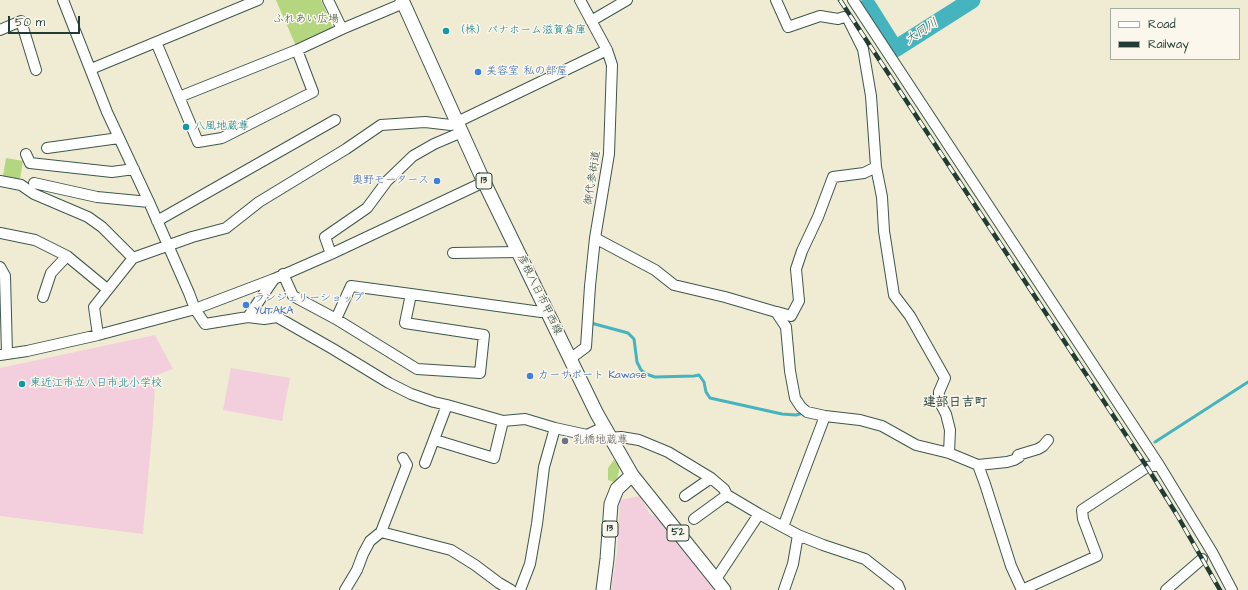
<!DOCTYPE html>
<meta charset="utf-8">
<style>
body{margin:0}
#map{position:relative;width:1248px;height:590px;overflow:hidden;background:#f0ebd3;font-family:"Architects Daughter",sans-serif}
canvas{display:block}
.legend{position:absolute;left:1110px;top:8px;width:130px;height:52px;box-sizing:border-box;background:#fbf7ec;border:1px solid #a3ada2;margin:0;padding:5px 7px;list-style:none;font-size:12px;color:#1f3d34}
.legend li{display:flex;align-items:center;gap:8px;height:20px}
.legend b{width:20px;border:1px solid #a3ada2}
.scale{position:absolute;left:8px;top:16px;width:72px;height:18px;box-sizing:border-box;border:2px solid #1f3d34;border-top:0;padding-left:5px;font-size:12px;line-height:14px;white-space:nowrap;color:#1f3d34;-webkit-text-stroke:3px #fbf7ec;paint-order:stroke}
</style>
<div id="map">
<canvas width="1248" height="590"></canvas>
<ul class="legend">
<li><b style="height:5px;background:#fff"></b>Road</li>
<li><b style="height:5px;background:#1f3d34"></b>Railway</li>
</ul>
<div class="scale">50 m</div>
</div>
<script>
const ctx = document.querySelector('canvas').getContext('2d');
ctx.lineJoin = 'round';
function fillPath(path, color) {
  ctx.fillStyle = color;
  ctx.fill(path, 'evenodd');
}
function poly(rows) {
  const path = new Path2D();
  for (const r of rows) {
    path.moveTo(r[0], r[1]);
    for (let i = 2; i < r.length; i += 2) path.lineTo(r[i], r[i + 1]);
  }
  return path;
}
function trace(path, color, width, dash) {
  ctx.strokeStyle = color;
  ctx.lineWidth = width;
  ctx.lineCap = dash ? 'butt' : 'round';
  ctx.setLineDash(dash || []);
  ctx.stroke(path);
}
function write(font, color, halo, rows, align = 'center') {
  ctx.font = font + ' "Architects Daughter","Klee One",sans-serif';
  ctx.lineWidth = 3;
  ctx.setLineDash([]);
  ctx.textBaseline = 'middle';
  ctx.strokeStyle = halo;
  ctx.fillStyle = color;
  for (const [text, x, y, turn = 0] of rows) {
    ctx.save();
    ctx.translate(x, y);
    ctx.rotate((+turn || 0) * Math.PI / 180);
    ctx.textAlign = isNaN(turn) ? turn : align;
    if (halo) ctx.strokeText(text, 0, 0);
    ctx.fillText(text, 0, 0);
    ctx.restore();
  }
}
fillPath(poly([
 [155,335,173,369,159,374,153,376,152,378,155,382,153,422,143,534,0,516,0,368],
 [231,368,290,378,282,421,223,410],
 [640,496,650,514,660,519,717,590,611,590,617,553,620,500]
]), '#f3cfde');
fillPath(poly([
 [276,0,321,0,334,30,296,46],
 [6,158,23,161,20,179,3,176],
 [614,460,619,466,619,471,617,479,614,482,608,480,608,468]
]), '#b3d67e');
trace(poly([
 [591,323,628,333,634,339,637,362,641,370,646,374,655,377,694,376,699,375,704,382,706,392,710,398,782,414,796,415,803,413],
 [1155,442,1248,382]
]), '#45b4be', 3);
trace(poly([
 [868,6,895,49,972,0]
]), '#45b4be', 17);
const minor = poly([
 [63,0,107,112,149,202,189,293,195,309,205,324,248,317,274,279],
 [328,0,342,29],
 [776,0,788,27,820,16,838,19,844,17,848,19,863,49,871,96,876,167],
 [853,0,1159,465,1212,552,1232,590],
 [591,21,627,0],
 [0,30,21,21,36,70],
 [156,42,198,142,222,138,313,92,297,50],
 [91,69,258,0],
 [179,97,297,50,342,29,404,3],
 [47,148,119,138],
 [26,154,30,163,112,172,134,169],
 [0,181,21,185,34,194,88,217,102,227,133,258],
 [34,183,97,197,149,202],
 [157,221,335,120],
 [0,233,35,240,67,256,107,289],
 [595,238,655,270,674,285,725,297,776,312,786,327,790,371,795,398,801,407,807,412,825,416,860,420,882,426,916,445,949,453,978,465,985,484,1011,566,1022,590],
 [453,253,518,252],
 [331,254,325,237,367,208,387,181,413,156,434,144,462,132],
 [0,267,5,276,7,354],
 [283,274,293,296,336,319,417,369,480,373,484,335,405,323,411,294,541,312,546,312],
 [43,297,51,273,67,256],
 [777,312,791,316,799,301,796,269,802,251,818,217,833,177,864,173,876,167,882,197,884,231,894,295,910,316,945,378,939,392,939,401,946,414,950,430,949,453],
 [248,317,264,319,277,317,333,349,389,383,411,394,434,402,447,405,503,421,525,419,555,428,587,435,604,427],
 [336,319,351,286,411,294],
 [98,335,94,307,133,258,192,237,226,228,259,202,346,149,381,125,425,122,451,125,607,50],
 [0,355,27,351,98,335,195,309,274,279,331,254,484,182],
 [570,359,586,347,590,286,595,238,609,154,612,65,607,50,580,0],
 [610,438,621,437,639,440,668,452,711,478,724,489,727,495,759,514,798,535,823,545,865,559,898,585,900,590],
 [435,440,494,458,503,421],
 [425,463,447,405],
 [978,465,1007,462,1014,460,1019,457,1018,455,1038,449,1043,446,1048,440],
 [685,496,711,478],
 [694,519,727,495],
 [783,527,825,416],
 [381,532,407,465,403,458],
 [716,579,759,514],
 [345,590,357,570,363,554,370,541,381,532,451,550,475,565,499,583,511,590],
 [520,590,530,564,537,524,544,467,555,428],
 [784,590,793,564,798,535],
 [1022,590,1097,556,1083,519,1082,510,1147,467,1159,465],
 [1166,590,1202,559]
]);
const major = poly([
 [402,0,484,182,597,414,632,475,724,590],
 [603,590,607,559,611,504,617,489,632,475]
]);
trace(minor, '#3e574c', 12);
trace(major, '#3e574c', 15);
trace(minor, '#fff', 10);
trace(major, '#fff', 13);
const rail = poly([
 [840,0,1147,467,1177,515,1220,590]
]);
trace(rail, '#1f3d34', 4.5);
trace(rail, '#fbf7ec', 3, [9]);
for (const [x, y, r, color] of [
 [446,31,4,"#0f9aa8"],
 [478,72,4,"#3f7fe0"],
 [186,127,4,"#0f9aa8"],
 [437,181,4,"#3f7fe0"],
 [246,305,4,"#3f7fe0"],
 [530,376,4,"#3f7fe0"],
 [22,384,4,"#0f9aa8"],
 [565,441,4,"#6b7280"]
]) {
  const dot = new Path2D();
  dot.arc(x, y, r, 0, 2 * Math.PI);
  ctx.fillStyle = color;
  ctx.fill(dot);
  trace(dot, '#fbf7ec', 1.5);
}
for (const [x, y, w] of [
 [484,181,16],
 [610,529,16],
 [678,533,22]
]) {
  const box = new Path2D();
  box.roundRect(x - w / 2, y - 8, w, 16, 3);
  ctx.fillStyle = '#fbf7ec';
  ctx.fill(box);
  trace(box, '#1f3d34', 1);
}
write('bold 10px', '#1f3d34', null, [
 ["13",484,181],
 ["13",610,529],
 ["52",678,533]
]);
write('11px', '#3d5c43', '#fbf7ec', [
 ["ふれあい広場",306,20]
]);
write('11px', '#0d838f', '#fbf7ec', [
 ["（株）パナホーム滋賀倉庫",454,31],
 ["八風地蔵尊",194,127],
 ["東近江市立八日市北小学校",30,384]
], 'left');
write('11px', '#366cbe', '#fbf7ec', [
 ["美容室 私の部屋",486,72],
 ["奥野モータース",429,181,"right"],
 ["ランジェリーショップ",254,299],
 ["YUTAKA",254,312],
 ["カーサポート Kawase",538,376]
], 'left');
write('11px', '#1f3d34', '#fbf7ec', [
 ["御代参街道",593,178,-81],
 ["彦根八日市甲西線",539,295,64]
]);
write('11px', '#5b616d', '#fbf7ec', [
 ["乳橋地蔵尊",573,441]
], 'left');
write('italic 12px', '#2a615d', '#fbf7ec', [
 ["大同川",922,32,-33]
]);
write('bold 13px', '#1f3d34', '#fbf7ec', [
 ["建部日吉町",955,403]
]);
</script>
